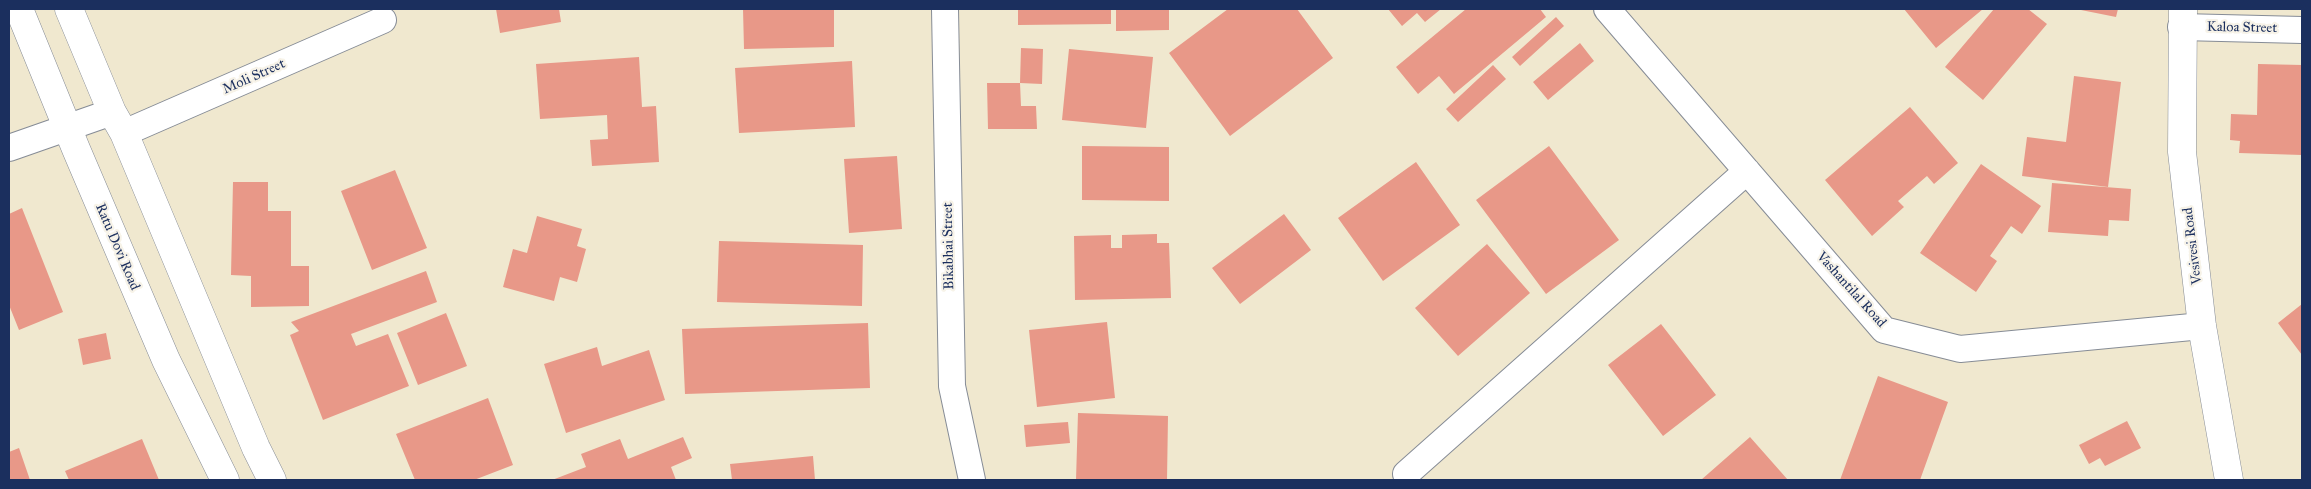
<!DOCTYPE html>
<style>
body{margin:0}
#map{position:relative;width:2311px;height:489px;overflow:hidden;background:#f0e8cf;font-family:"IM FELL Great Primer",serif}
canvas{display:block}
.frame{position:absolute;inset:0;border:10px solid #1b2f5e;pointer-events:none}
</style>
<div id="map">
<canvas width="2311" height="489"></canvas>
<div class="frame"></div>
</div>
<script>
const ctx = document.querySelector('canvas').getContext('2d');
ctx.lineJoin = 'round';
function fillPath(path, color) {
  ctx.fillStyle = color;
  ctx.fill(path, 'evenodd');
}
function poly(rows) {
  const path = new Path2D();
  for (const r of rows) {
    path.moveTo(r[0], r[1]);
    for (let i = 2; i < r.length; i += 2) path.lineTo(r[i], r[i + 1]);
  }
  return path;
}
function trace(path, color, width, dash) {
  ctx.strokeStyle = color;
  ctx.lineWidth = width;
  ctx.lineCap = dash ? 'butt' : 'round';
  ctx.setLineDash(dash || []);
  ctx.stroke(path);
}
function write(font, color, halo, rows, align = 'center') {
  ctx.font = font + ' "IM FELL Great Primer",serif';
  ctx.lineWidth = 4.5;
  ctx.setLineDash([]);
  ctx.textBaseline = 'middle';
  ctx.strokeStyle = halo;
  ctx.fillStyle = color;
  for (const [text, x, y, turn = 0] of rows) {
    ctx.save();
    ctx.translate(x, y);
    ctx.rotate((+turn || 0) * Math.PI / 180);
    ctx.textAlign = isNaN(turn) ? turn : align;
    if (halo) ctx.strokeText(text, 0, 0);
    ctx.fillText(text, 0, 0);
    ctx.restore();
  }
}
fillPath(poly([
 [496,9,559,9,561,22,500,33],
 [743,9,834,9,834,47,744,49],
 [1018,9,1111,9,1111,24,1018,25],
 [1116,9,1169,9,1169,30,1116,31],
 [1228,9,1297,9,1333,58,1230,136,1169,53],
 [1388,9,1441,9,1425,22,1417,13,1402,26],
 [1466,9,1540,9,1546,17,1454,94,1439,76,1418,94,1396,67],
 [1904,9,1983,9,1936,48],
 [1994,9,2028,9,2047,24,1983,100,1945,67],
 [2076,9,2118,9,2116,17],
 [1556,17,1564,26,1520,66,1512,57],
 [1580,43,1594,61,1548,100,1533,82],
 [1021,48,1043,49,1042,84,1020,83],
 [1069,49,1153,57,1146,128,1062,120],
 [639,57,642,107,656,106,659,162,592,166,590,140,608,139,607,115,540,119,536,64],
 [852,61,855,127,739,133,735,68],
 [2258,64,2302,65,2302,155,2239,153,2240,141,2230,140,2231,114,2257,115],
 [1493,65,1506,79,1458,122,1446,109],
 [2074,76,2121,82,2108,187,2022,176,2027,137,2066,142],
 [987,83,1020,83,1021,106,1036,106,1037,129,988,129],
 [1910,107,1958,163,1934,184,1927,176,1898,201,1904,207,1872,236,1825,180],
 [1082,146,1169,147,1169,201,1082,200],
 [1549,146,1619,240,1546,294,1476,200],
 [897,156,902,229,849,233,844,159],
 [1416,162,1460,225,1383,281,1338,218],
 [1981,164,2041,206,2022,234,2011,226,1990,256,1997,261,1976,292,1920,253],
 [395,170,427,248,372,270,341,191],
 [233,182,268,182,268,211,291,211,291,266,309,266,309,306,251,307,251,276,231,275],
 [2052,183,2131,189,2129,221,2109,220,2108,236,2048,232],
 [22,208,63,312,19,330,9,305,9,214],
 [1284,214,1311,250,1240,304,1212,268],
 [537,216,582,229,577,246,586,249,577,282,560,277,554,301,503,287,513,249,527,253],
 [1157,234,1157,243,1169,243,1171,298,1075,300,1074,236,1111,235,1111,248,1122,248,1122,235],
 [719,241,863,245,862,306,717,302],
 [1487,244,1530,293,1458,356,1415,308],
 [426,271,437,302,351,334,356,346,388,334,409,386,323,420,290,335,299,331,291,322],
 [2302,304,2302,355,2278,323],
 [446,313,467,366,418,385,397,333],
 [1107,322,1115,398,1037,407,1029,330],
 [868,323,870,388,685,394,682,329],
 [1661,324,1716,395,1663,436,1608,365],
 [106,333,111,359,83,365,78,339],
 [597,347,602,366,649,350,665,400,566,433,544,364],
 [1878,376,1948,402,1920,480,1840,480],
 [488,398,513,465,474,480,415,480,396,434],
 [1078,413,1168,416,1167,480,1076,480],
 [2127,421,2141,448,2105,466,2100,458,2089,464,2079,445],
 [1068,422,1070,443,1026,447,1024,425],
 [683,437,692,458,671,467,676,480,552,480,586,467,581,454,620,439,628,459],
 [1750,437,1788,480,1701,480],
 [142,439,159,480,69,480,65,471],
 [19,448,30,480,9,480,9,452],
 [813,456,815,480,732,480,730,464]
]), '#e89888');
const street = poly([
 [945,9,952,386,972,480],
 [1607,9,1884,330,1960,349,2202,326],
 [2181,27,2302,30],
 [124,133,383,20],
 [9,148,112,112],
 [1406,474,1747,171]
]);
const secondary = poly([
 [2183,9,2182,152,2202,326,2229,480]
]);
const primary = poly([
 [19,9,76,149,166,360,225,480],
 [69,9,112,112,124,133,256,448,272,480]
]);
trace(street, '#868c96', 28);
trace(secondary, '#868c96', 29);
trace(primary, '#868c96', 29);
trace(street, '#fff', 26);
trace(secondary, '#fff', 28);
trace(primary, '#fff', 28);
write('14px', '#1b2f5e', '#f7f3e8', [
 ["Kaloa Street",2242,28,1],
 ["Moli Street",254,77,-24],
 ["Bikabhai Street",949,246,-91],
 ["Vesivesi Road",2193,246,-97],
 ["Ratu Dovi Road",117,247,67],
 ["Vashantilal Road",1851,290,48]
]);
</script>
